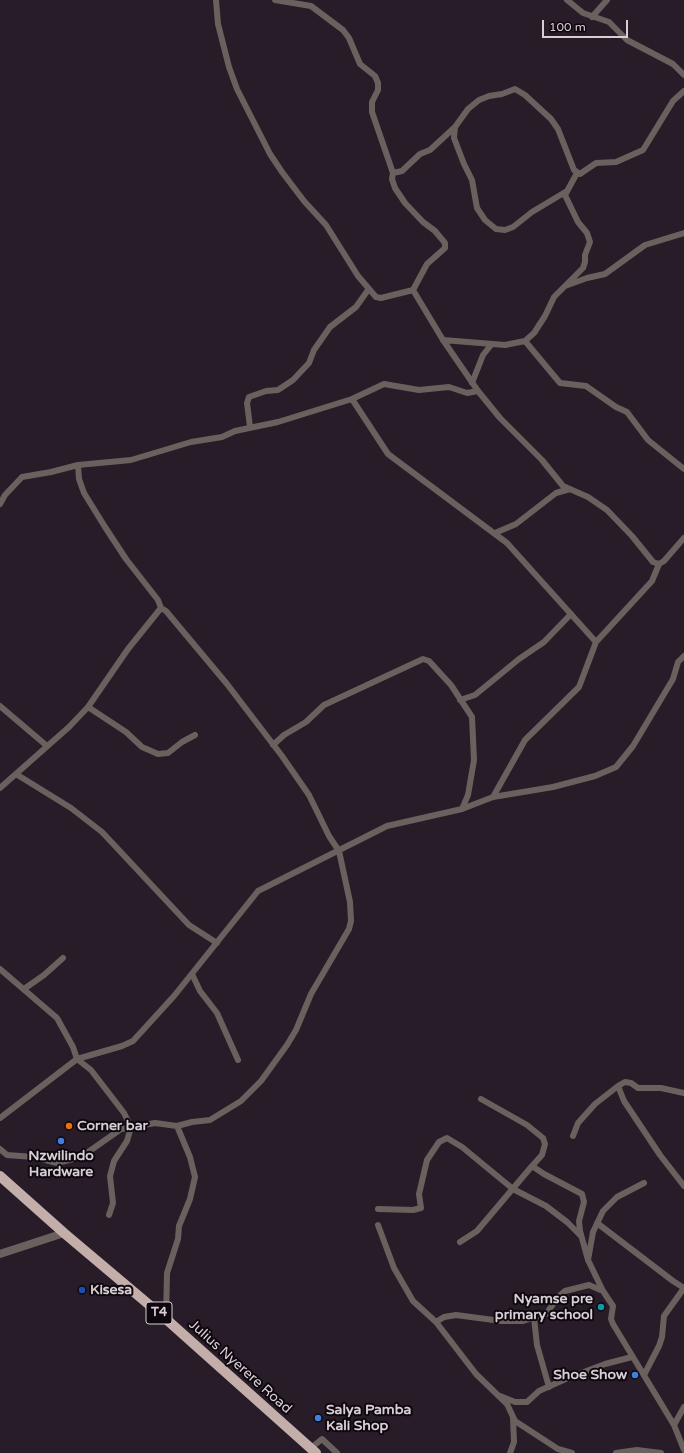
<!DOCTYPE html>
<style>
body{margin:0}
#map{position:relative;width:684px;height:1453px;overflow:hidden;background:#281c28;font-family:"Varela Round",sans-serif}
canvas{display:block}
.scale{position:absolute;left:542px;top:20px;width:86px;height:18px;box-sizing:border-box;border:2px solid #d7ced6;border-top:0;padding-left:5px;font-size:12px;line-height:14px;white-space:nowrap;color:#d7ced6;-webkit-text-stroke:3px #0e080e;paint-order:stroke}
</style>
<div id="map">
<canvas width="684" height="1453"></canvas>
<div class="scale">100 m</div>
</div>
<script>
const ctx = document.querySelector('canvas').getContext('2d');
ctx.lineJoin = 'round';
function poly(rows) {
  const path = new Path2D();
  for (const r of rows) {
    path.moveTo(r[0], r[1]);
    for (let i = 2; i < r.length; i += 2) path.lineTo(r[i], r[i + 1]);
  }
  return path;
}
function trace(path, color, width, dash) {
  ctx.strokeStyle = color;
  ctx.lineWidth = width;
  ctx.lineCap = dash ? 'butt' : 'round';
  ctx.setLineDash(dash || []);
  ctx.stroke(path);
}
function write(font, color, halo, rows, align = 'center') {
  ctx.font = font + ' "Varela Round",sans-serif';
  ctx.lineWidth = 4;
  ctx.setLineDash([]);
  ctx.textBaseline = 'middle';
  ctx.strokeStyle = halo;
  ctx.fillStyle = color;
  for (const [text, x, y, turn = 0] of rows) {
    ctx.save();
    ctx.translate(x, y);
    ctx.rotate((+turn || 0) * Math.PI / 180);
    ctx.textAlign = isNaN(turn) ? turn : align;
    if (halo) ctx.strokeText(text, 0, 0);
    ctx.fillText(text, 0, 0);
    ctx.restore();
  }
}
trace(poly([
 [216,0,218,24,229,67,237,89,270,154,282,172,304,201,326,225,358,276,376,297,381,298,413,290],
 [275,0,311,6,343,30,349,38,360,64,375,76,378,83,378,90,372,102,372,112,393,173],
 [567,0,583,13,609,22,627,40,673,64,684,75],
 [592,17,607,0],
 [684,91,673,101,643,150,616,162,596,163,580,174,574,170,558,129,551,119,525,95,515,89,502,94,489,96,479,100,468,109,455,127,430,150,420,154,402,171,393,173,392,179,395,188,405,203,423,222,435,231,445,243,445,248,427,264,413,290,443,340,478,391,500,418,542,460,563,486,588,497,607,510,632,536,653,562,659,564,664,561,684,538],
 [455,127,454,138,464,164,472,180,477,208,485,220,496,229,505,230,513,227,532,212,567,191],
 [565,286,587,278,605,274,645,245,684,233],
 [443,340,505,345,525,341,534,333,545,316,554,297,583,268,585,262,585,255,590,242,587,233,578,222,565,195,577,173],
 [525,341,560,383,586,386,616,407,627,412,648,440,684,469],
 [472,383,483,355,491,345],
 [352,399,388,454,507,543,596,642],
 [250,427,247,403,249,397,266,391,278,390,293,380,309,363,314,350,330,327,356,307,368,290],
 [0,504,5,495,22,477,51,472,78,465,131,460,191,442,222,437,235,431,278,422,352,399,384,384,419,390,449,387,467,393,478,391],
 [495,533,516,524,556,493,570,489],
 [460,700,475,695,519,659,544,642,571,614],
 [0,706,47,746],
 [88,707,126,732,142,747,158,754,168,753,182,742,195,735],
 [273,745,284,735,306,722,324,705,423,659,429,661,451,685,472,717,474,760,468,795,462,809],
 [16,774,71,808,102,832,189,925,217,943],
 [0,788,69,727,88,707,128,649,161,608,158,600,126,559,105,527,84,493,79,479,78,465],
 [493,797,525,740,579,687,596,642,652,581,659,564],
 [0,969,57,1018,73,1047,77,1059,91,1070,124,1113,131,1127,127,1141,114,1161,110,1176,113,1203,109,1215],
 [192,974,200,991,217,1013,238,1060],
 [24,989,44,975,63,958],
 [684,1093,661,1088,638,1088,631,1083,625,1082,618,1086,624,1101,660,1155,684,1186],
 [481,1099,527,1125,543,1138,545,1144,542,1155,532,1166],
 [0,1118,77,1059,122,1046,133,1041,174,996,258,891,387,826,462,809,493,797,553,787,595,776,616,767,633,746,673,679,678,662,684,656],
 [573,1136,578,1123,595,1104,618,1086],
 [0,1149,7,1155,34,1157,57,1163,81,1157,121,1129,155,1123,177,1126,192,1122,210,1120,241,1101,261,1081,287,1045,296,1030,311,994,349,929,351,921,350,902,339,851,329,836,309,795,282,756,227,684,166,611,161,608],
 [378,1209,413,1210,421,1208,419,1194,427,1160,439,1142,447,1138,462,1147,513,1189,546,1206,567,1222,581,1236],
 [597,1223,673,1281,684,1288],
 [378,1225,394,1268,413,1301,436,1322,476,1374,507,1404,515,1421,558,1449,572,1453],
 [460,1242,477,1231,532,1166,544,1174,582,1194,584,1202,579,1221,580,1231,588,1260,603,1291],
 [588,1260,593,1232,603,1211,617,1197,644,1183],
 [534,1318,537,1345,549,1387],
 [166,1319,167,1273,178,1239,179,1226,190,1199,195,1177,190,1157,177,1126],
 [436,1322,444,1317,456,1315,501,1321,523,1321,546,1314,559,1296,565,1291,589,1285,603,1291,613,1306,611,1319,613,1324,674,1425,684,1450],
 [644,1375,659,1346,662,1337,664,1316,684,1288],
 [500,1396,515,1402,527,1402,539,1391,568,1378,605,1364,632,1357],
 [674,1425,684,1407],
 [311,1448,322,1439,337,1453],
 [510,1453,514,1442,513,1418],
 [616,1453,637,1450,661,1453]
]), '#6a615f', 6);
trace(poly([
 [0,1254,64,1233]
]), '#6a615f', 8);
trace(poly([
 [0,1176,64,1233,166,1319,316,1453]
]), '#c4aeaa', 10);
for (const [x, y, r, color] of [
 [69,1126,4,"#e8710a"],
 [61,1141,4,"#3f7fe0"],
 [82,1290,4,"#1a4fb4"],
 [601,1307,4,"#0f9aa8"],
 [635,1375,4,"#3f7fe0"],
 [318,1418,4,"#3f7fe0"]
]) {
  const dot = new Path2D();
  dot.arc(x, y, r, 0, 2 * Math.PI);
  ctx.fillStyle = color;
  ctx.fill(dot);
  trace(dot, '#0e080e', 1.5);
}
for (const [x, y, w] of [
 [159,1313,26]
]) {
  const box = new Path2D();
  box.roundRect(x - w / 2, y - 11, w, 22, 3);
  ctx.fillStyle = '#0e080e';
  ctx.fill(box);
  trace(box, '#d7ced6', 1);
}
write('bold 13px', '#d7ced6', null, [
 ["T4",159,1313]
]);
write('bold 14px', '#d7ced6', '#0e080e', [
 ["Corner bar",77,1126],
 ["Nzwilindo",61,1156,"center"],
 ["Hardware",61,1172,"center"],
 ["Kisesa",90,1290],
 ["Nyamse pre",593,1299,"right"],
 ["primary school",593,1315,"right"],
 ["Shoe Show",627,1375,"right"],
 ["Salya Pamba",326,1410],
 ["Kali Shop",326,1426]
], 'left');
write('14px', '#d7ced6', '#0e080e', [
 ["Julius Nyerere Road",240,1367,42]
]);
</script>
